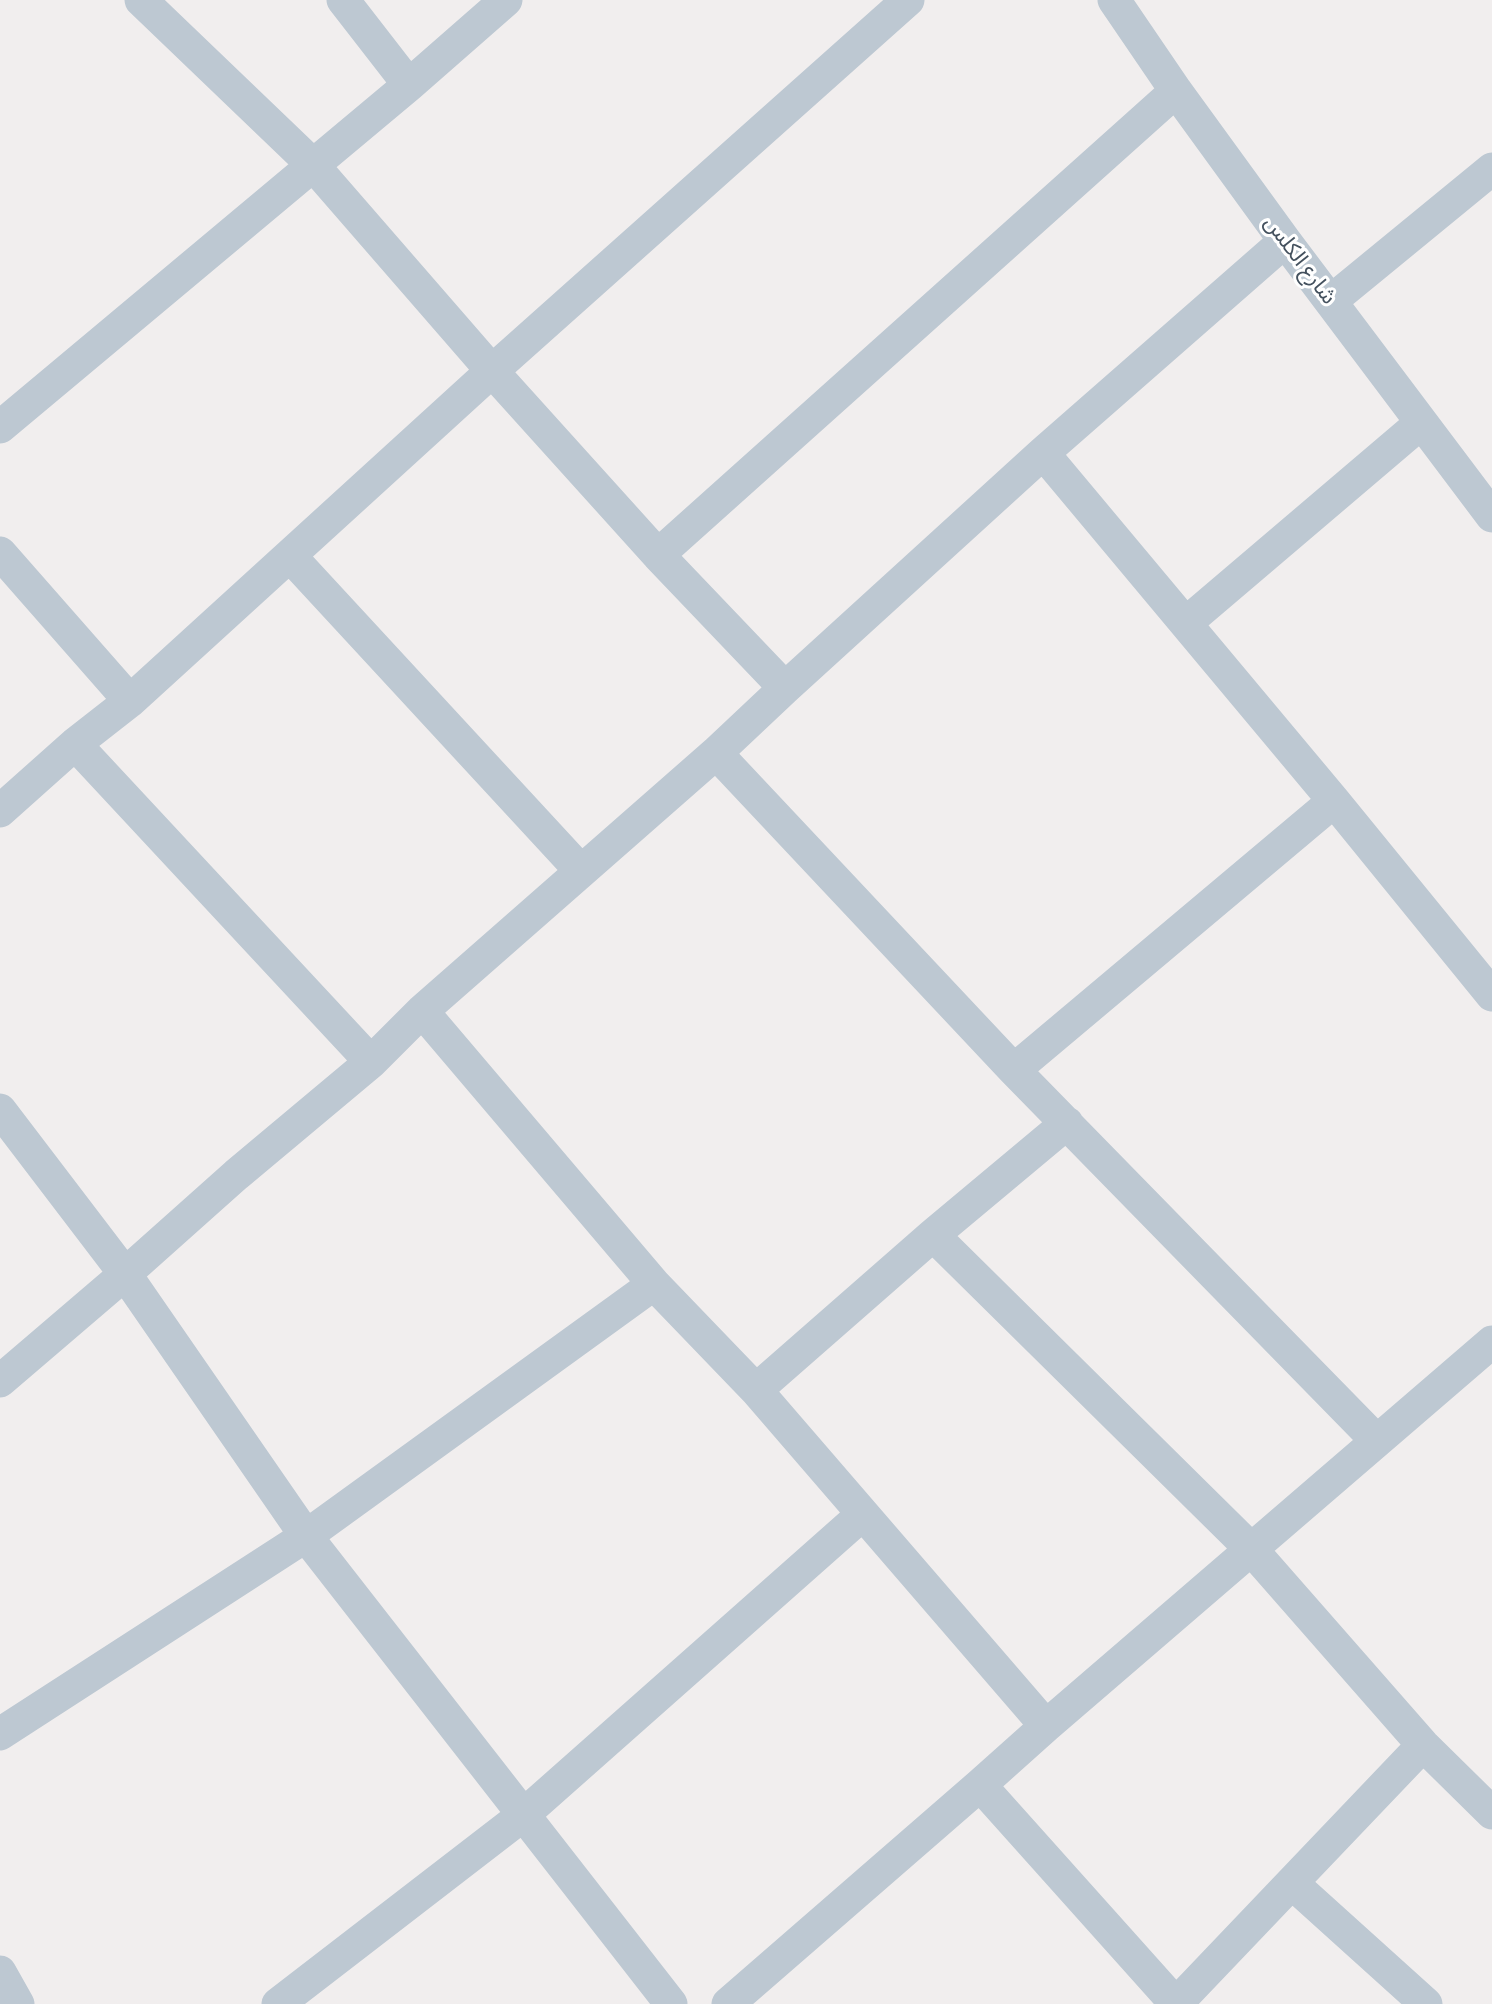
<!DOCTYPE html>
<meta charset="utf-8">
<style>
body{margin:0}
canvas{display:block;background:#f1eeee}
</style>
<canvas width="1492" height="2004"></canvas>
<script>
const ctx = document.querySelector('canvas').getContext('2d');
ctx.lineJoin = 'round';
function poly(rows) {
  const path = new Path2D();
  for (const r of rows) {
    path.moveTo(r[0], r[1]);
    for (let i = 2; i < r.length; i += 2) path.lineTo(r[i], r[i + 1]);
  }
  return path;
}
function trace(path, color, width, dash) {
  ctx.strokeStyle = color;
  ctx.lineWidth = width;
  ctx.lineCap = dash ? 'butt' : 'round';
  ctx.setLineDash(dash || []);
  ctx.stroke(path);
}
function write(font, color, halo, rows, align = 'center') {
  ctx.font = font + ' Cabin,"Noto Sans Arabic",sans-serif';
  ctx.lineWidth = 6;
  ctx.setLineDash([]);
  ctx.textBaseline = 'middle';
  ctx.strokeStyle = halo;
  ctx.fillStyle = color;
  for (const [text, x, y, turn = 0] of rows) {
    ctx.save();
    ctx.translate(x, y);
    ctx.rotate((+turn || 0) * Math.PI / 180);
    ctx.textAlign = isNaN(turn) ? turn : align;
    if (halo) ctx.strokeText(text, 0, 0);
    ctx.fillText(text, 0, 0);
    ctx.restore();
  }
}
trace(poly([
 [141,0,313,165,492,371,658,555,785,688],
 [343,0,409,85],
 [1114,0,1176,91,1285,241,1492,516],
 [1331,301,1492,169],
 [0,427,409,85,506,0],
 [1043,453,1334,801,1492,995],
 [0,553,130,701],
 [658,555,1176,91],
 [290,556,581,871],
 [1186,623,1421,423],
 [75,744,371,1062],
 [716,753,1014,1070,1376,1440],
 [0,811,75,744,130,701,492,371,908,0],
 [422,1011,654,1284,756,1390,1046,1726],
 [1014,1070,1334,801],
 [0,1110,125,1274,306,1536,671,2004],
 [933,1235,1252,1550,1423,1745,1492,1813],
 [0,1381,125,1274,236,1175,371,1062,422,1011,716,753,785,688,1043,453,1285,241],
 [756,1390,933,1235,1067,1123],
 [0,1734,306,1536,654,1284],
 [980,1785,1176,2004,1423,1745],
 [1293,1884,1426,2004],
 [0,1972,18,2004],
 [278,2004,522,1816,863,1514],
 [728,2004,980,1785,1046,1726,1492,1342]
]), '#bdc8d2', 33);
write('22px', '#44515e', '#fff', [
 ["شارع الكلس",1300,260,53]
]);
</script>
